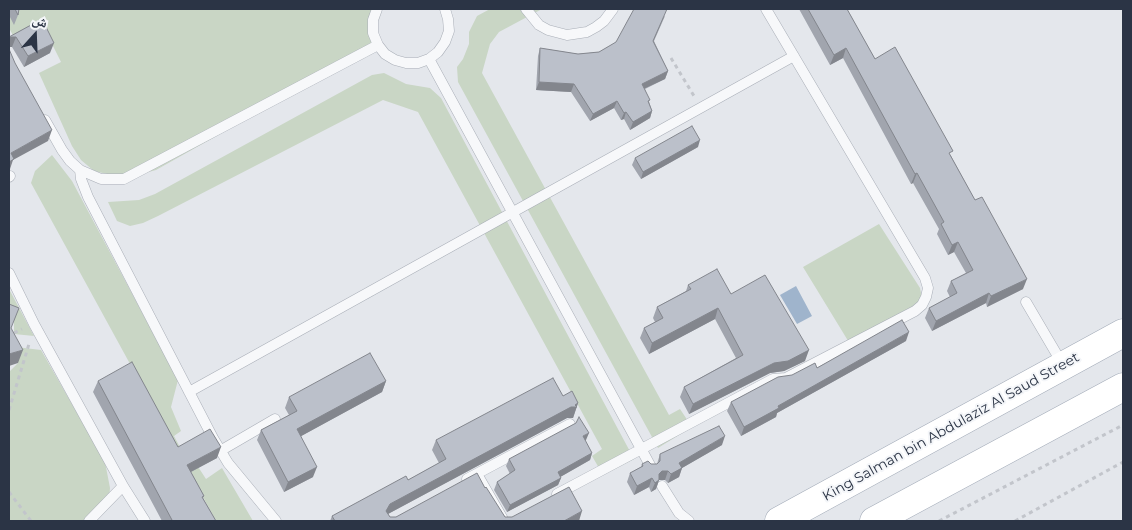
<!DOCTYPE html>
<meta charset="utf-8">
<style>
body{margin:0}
#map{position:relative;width:1132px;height:530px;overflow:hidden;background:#e4e7ec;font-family:Montserrat,"Noto Naskh Arabic",sans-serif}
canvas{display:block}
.frame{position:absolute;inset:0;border:10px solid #2b3445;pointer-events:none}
.north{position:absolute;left:10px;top:10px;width:50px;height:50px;-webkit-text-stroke:4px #f4f6f9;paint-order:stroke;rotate:20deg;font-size:14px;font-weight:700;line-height:20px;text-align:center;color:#2b3445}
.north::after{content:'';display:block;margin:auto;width:18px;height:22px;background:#2b3445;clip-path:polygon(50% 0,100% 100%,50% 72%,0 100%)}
</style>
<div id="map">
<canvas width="1132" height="530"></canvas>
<div class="frame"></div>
<div class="north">ش</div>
</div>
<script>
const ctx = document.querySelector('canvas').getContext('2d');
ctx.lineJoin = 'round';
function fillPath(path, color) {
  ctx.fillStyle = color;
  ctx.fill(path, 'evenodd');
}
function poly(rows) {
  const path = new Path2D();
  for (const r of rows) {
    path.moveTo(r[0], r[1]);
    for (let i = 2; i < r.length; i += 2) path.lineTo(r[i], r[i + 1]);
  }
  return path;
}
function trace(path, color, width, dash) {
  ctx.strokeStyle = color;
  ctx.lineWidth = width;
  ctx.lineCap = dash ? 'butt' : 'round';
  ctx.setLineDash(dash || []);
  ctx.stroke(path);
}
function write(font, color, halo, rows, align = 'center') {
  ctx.font = font + ' Montserrat,sans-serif';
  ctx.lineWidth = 4;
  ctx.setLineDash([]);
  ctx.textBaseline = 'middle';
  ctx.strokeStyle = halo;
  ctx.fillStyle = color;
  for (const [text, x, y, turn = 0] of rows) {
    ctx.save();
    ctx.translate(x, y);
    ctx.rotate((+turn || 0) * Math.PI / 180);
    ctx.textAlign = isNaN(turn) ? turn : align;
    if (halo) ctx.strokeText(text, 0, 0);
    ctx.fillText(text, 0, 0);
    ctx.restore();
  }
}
fillPath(poly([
 [9,9,379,9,373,40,361,55,156,170,134,176,116,176,94,171,81,160,72,146,39,73,61,62,48,36,16,41,9,28],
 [490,9,542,9,499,32,490,44,482,73,669,415,680,409,692,427,658,448,458,82,457,67,463,59,469,44,469,32,477,16],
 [384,73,406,84,430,88,441,98,634,459,603,475,592,456,602,449,418,112,383,100,158,216,143,223,130,226,117,221,108,202,139,200,155,194,372,75],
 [52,155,72,181,178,380,171,407,181,431,174,436,188,462,193,459,206,479,222,468,253,521,216,521,31,183,35,171],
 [879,224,920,288,922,298,914,314,850,344,803,267],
 [9,289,34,336,14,334,14,322,9,316],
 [16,347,41,350,105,462,110,488,109,500,94,521,9,521,9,372,18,363]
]), '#c9d6c5');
fillPath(poly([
 [796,286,812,316,797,324,780,295]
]), '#9fb4cc');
const service = poly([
 [377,9,373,20,373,33,378,45,385,54,395,60,406,63,418,63,429,59,438,52,445,42,449,31,448,19,445,9],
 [526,9,539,25,548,30,567,35,587,32,596,27,604,21,613,9],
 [429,59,651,467],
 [45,120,62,150,70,161,80,170,101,179,124,179,378,45],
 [80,170,81,179,88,197,213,438,228,463,276,521],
 [9,177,10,176],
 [9,273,34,324,123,486,145,521],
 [1026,302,1063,365],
 [189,392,794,56],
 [220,451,275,419],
 [477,474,504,521],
 [467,479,570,424],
 [662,486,679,513,689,521],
 [557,494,773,379,786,378,915,311,922,305,926,297,928,288,925,278,766,9],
 [89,521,123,486]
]);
const primary = poly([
 [779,521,1123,333],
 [874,521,1123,387]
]);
trace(service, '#a9aeb7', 11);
trace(primary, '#a3abb8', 29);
trace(poly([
 [671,58,694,96],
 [14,333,22,329],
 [9,410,29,344],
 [9,492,31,521],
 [939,521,1123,425],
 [1015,521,1123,462]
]), '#c2c5cb', 3, [4, 4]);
trace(service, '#f7f8fa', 10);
trace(primary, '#fff', 28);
fillPath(poly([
 [9,9,19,9,18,15,14,25,9,15],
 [799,9,847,9,875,59,951,156,1023,289,987,307,986,303,932,331,925,318,929,308,950,297,947,291,951,281,966,273,954,252,948,255,937,234,939,229,913,183,911,184,843,58,830,65],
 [665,16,654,41,668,71,665,79,645,89,652,111,650,118,630,130,624,119,621,120,614,108,590,121,571,92,536,90,538,56,540,48,578,54,599,52],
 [42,19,50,53,24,67,12,47,9,47,9,37],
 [698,147,641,179,632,165,635,158],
 [688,285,731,294,805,361,784,371,770,373,689,414,680,397,684,387,736,358,715,319,649,354,640,338,644,328,655,322,653,318,657,307,686,291],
 [906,341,777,413,776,417,741,436,727,411,731,402,817,368],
 [98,381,178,447,217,458,191,472,204,496,203,498,216,521,162,521,93,392],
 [386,381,382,392,301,436,313,477,284,492,257,440,261,430,289,415,285,408,289,397],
 [563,396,578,403,573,418,567,418,388,514,390,517,396,517,485,488,505,517,579,521,330,521,332,516,408,480,439,463,432,450,436,440],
 [586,440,585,441,592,453,590,460,560,477,561,478,558,485,507,512,494,490,497,482,510,474,506,466,509,459],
 [722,445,682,468,679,477,668,483,665,480,659,480,656,489,651,492,649,487,634,495,627,482,630,473,641,467,642,464,657,464,660,454]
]), '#a1a5ae');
fillPath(poly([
 [9,37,16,37,12,47,9,47],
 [54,43,50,53,24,67,28,56],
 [846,48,843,58,830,65,834,55],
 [668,71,665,79,639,91,642,84],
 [539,82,574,84,571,92,536,90],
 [617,101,614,108,590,121,593,114],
 [652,111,650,118,630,130,633,122],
 [626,112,624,119,621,120,624,113],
 [52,130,48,141,13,160,10,169,9,170,9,159,11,153],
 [700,140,698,147,641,179,643,172],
 [917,173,913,183,911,184,915,174],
 [958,242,954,252,948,255,952,245],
 [1027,279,1023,289,987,307,991,296],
 [989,293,986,303,932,331,936,321],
 [718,308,715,319,649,354,652,343],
 [909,332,906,341,777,413,776,417,741,436,744,427,778,406],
 [23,350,18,363,9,366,9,354],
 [809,350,805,361,784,371,770,373,689,414,693,404,774,363],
 [386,381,382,392,294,440,297,429],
 [578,403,573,418,567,418,386,515,386,511,390,504],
 [589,433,586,440,580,444,583,436],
 [725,436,722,445,682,468,679,477,668,483,671,474,679,463],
 [221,447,217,458,183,476,187,465],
 [592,453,590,460,555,480,558,472],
 [317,467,313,477,284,492,288,482],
 [662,471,668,471,665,480,659,480,656,489,651,492,659,474],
 [561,478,558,485,507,512,510,505],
 [652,478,649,487,634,495,637,486],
 [582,511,579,521,564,521]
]), '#83868d');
const building = poly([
 [15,9,19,9,18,15,15,9],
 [634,9,667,9,653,41,668,71,642,84,650,100,648,101,652,111,633,122,626,112,624,113,617,101,593,114,574,84,539,82,540,48,578,54,599,52,616,42,634,9],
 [808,9,847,9,875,59,895,47,953,151,949,153,975,200,982,197,1027,279,991,296,989,293,936,321,929,308,957,293,951,281,973,270,958,242,952,245,941,224,944,222,917,173,915,174,846,48,834,55,808,9],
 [42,19,54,43,28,56,16,37,9,37,42,19],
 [9,49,15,63,52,130,11,153,14,159,9,162,9,49],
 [692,126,700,140,643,172,635,158,692,126],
 [717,269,731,294,765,275,809,350,788,361,774,363,693,404,684,387,743,355,718,308,652,343,644,328,663,318,657,307,691,289,688,285,717,269],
 [9,304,19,308,11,328,23,350,9,354,9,304],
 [902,320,909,332,778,406,779,408,744,427,731,402,778,377,792,375,815,363,817,368,902,320],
 [370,353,386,381,297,429,317,467,288,482,261,430,297,411,289,397,370,353],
 [132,362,178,447,210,429,221,447,187,465,204,496,202,497,216,521,169,521,172,520,98,381,132,362],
 [553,378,563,396,572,391,578,403,575,405,577,407,571,407,390,504,386,511,390,517,396,517,477,473,485,488,486,487,505,517,512,517,569,487,582,511,564,521,335,521,332,516,406,476,408,480,446,459,436,440,553,378],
 [579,417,589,433,583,436,592,453,558,472,561,478,510,505,497,482,515,470,509,459,576,423,579,417],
 [719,426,725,436,679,463,682,468,671,474,668,471,662,471,659,474,659,480,655,483,652,478,637,486,630,473,643,466,642,464,648,461,651,464,657,464,660,461,660,454,719,426]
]);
fillPath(building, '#bbc0ca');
trace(building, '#83868d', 1);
write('14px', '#2b3445', '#f4f6f9', [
 ["King Salman bin Abdulaziz Al Saud Street",951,427,-29]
]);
</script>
